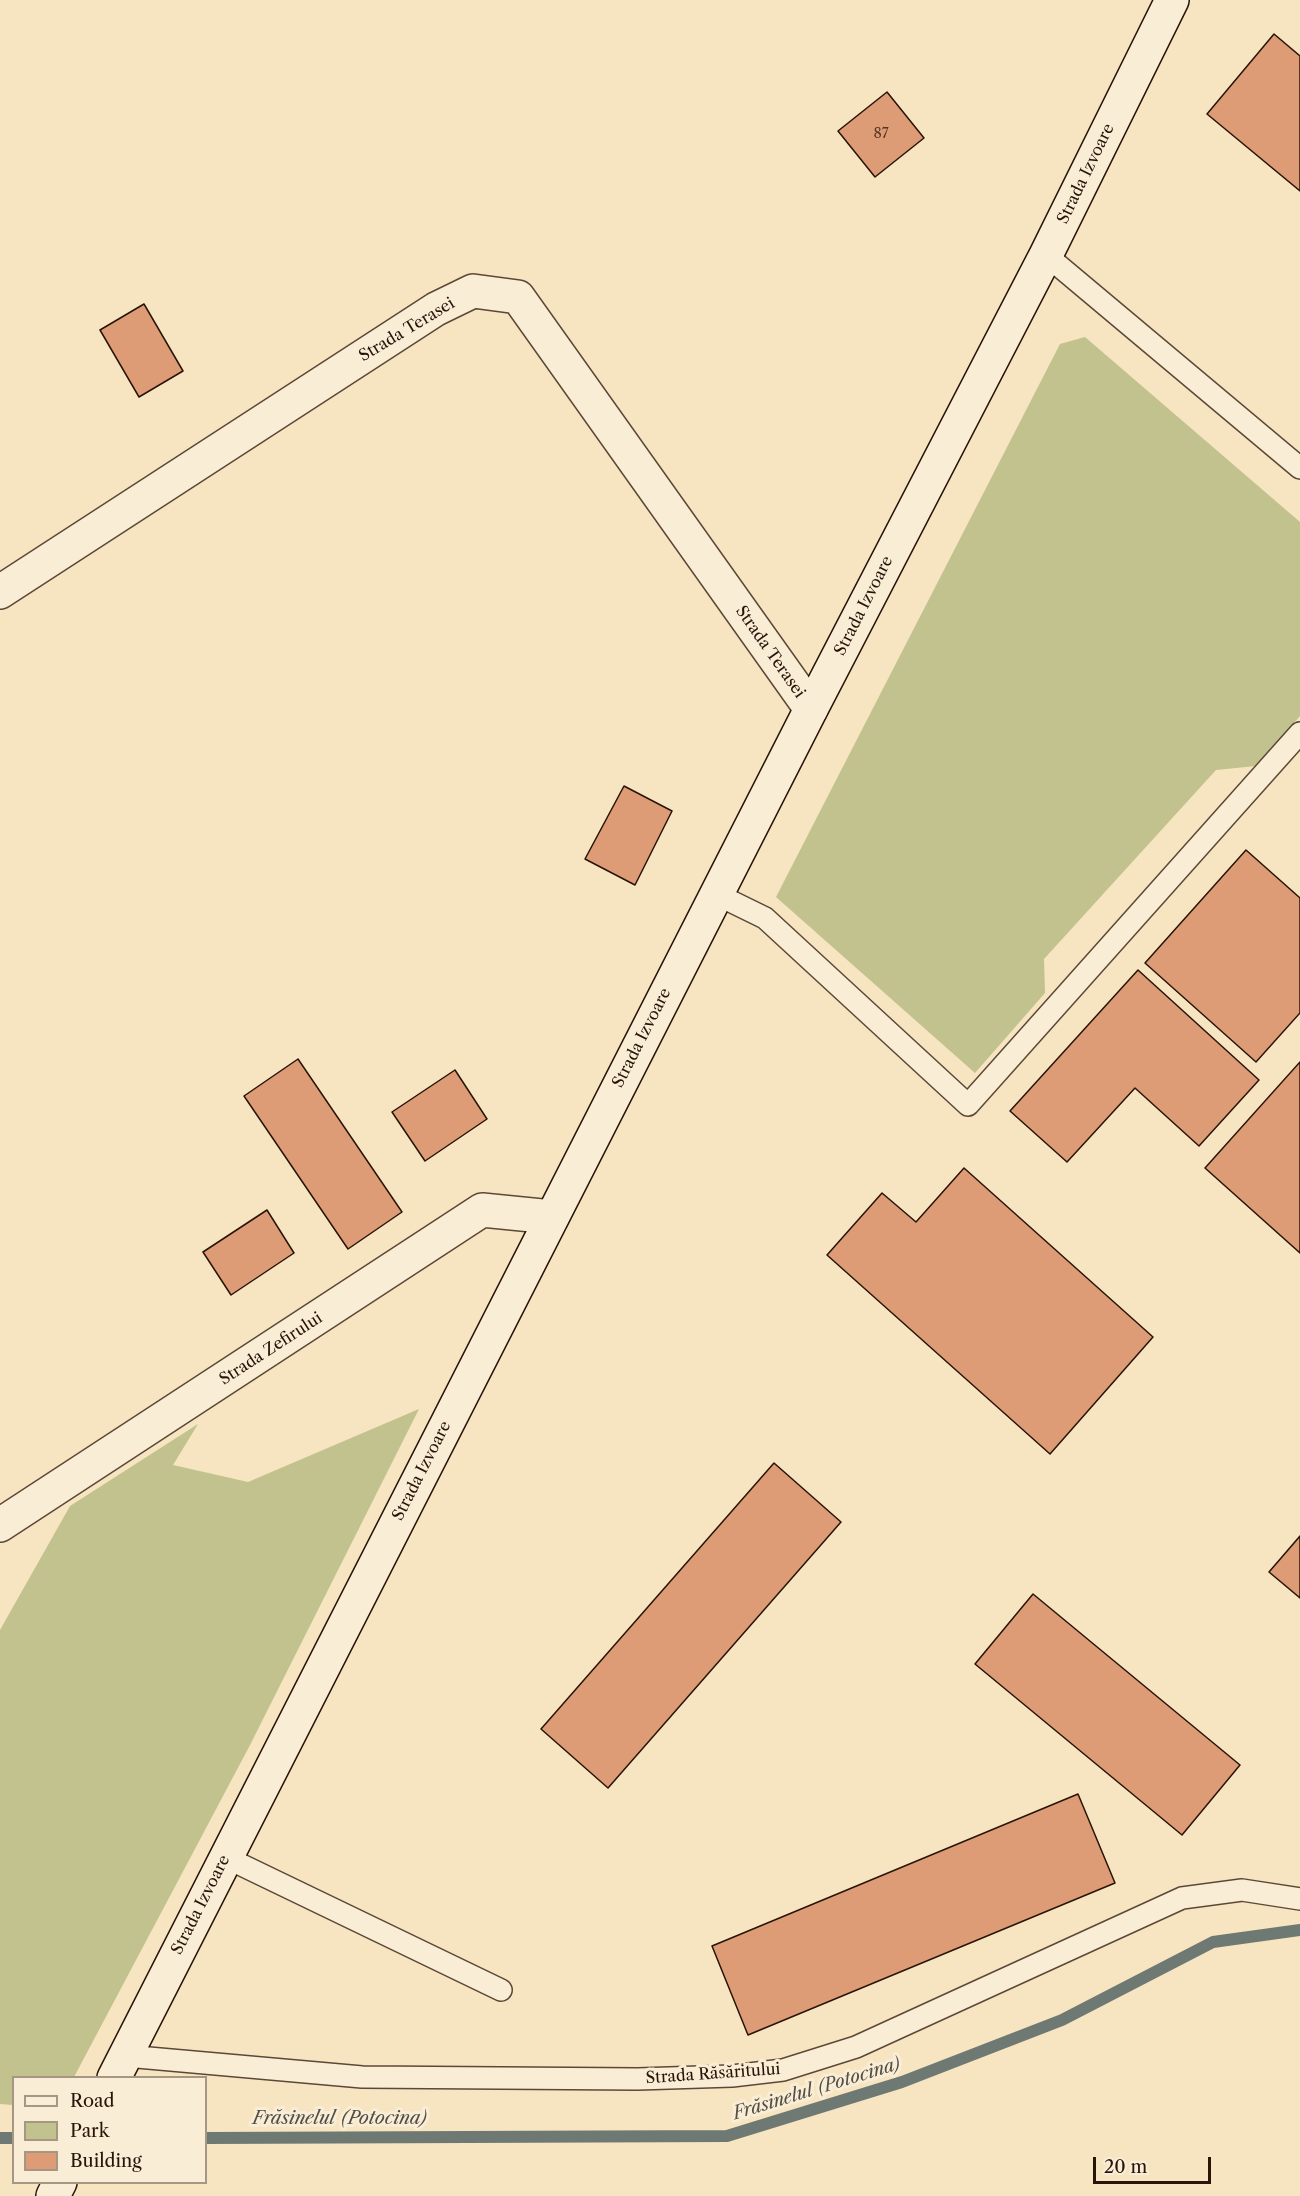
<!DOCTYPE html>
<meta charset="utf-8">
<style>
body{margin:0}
#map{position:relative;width:1300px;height:2196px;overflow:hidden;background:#f7e4c0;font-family:"Libre Caslon Text",serif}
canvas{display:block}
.legend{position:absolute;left:12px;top:2076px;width:195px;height:108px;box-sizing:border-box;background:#faedd6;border:2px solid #a69684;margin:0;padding:8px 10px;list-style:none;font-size:18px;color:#281409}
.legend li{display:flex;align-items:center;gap:12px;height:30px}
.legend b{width:30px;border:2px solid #a69684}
.scale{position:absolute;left:1093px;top:2157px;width:118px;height:27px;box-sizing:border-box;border:3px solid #281409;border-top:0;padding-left:8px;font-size:18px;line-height:21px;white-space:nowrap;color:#281409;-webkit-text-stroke:4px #faedd6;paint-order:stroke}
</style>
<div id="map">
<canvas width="1300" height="2196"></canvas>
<ul class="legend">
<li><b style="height:8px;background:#faedd6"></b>Road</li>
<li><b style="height:16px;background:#c2c28e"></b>Park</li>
<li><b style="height:16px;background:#dd9c76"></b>Building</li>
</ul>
<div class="scale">20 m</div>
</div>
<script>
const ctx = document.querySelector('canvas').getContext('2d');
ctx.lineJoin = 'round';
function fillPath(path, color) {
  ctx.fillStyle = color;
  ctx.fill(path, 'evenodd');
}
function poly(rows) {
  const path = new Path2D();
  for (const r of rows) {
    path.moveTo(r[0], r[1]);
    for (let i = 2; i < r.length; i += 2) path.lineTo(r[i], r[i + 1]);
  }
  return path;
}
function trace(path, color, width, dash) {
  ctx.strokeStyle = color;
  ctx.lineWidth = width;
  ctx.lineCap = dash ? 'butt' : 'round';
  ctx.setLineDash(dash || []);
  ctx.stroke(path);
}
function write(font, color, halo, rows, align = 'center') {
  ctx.font = font + ' "Libre Caslon Text",serif';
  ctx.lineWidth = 6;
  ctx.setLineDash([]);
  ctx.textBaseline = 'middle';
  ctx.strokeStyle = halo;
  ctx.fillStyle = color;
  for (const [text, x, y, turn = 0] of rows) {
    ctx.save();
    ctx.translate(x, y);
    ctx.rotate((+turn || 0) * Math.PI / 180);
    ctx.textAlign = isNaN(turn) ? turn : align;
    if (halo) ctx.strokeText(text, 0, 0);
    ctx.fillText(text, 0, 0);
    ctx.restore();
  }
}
fillPath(poly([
 [1085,337,1300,522,1300,716,1256,766,1216,770,1044,959,1045,993,975,1073,776,897,1060,344],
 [419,1409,249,1747,74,2077,14,2078,13,2105,0,2104,0,1630,70,1506,198,1424,173,1465,248,1482]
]), '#c2c28e');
trace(poly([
 [0,2138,14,2138],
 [206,2138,727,2136,902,2082,1062,2020,1213,1942,1300,1930]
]), '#6f7973', 12);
const building = poly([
 [1274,34,1300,56,1300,191,1207,114,1274,34],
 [887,92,924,138,875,177,838,131,887,92],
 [144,304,183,371,139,397,100,330,144,304],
 [624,786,672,811,635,885,585,859,624,786],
 [1246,850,1300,898,1300,1013,1256,1062,1145,963,1246,850],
 [1138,970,1259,1080,1199,1146,1135,1088,1067,1162,1010,1111,1138,970],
 [298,1059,402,1212,348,1249,244,1096,298,1059],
 [1300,1062,1300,1253,1205,1168,1300,1062],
 [455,1070,487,1119,425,1161,392,1112,455,1070],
 [964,1168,1153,1337,1050,1454,827,1255,882,1193,916,1222,964,1168],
 [267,1210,294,1253,231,1295,203,1252,267,1210],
 [774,1463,841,1522,608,1788,541,1729,774,1463],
 [1300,1536,1300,1598,1269,1572,1300,1536],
 [1033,1594,1240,1765,1182,1835,975,1664,1033,1594],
 [1078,1794,1115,1883,748,2035,712,1946,1078,1794]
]);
fillPath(building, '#dd9c76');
trace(building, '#281409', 1.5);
const service = poly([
 [1046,255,1300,468],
 [716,894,765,918,968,1105,1300,733],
 [225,1857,501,1990],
 [126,2056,362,2077,638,2079,732,2076,783,2070,856,2047,1182,1898,1242,1890,1300,1899]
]);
const minor = poly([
 [0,592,436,309,473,291,518,297,811,709],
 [0,1525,482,1210,552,1217]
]);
const secondary = poly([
 [114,2078,811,709,1046,255,1172,0],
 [53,2196,60,2182]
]);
trace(service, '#5c4837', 24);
trace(minor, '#5c4837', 36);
trace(secondary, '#281409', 36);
trace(service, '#faedd6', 21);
trace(minor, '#faedd6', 33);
trace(secondary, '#faedd6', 33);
write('14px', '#553624', null, [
 ["87",881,134]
]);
write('16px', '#281409', '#faedd6', [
 ["Strada Izvoare",1086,174,-64],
 ["Strada Terasei",407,330,-31],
 ["Strada Izvoare",864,606,-63],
 ["Strada Terasei",770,652,55],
 ["Strada Izvoare",642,1038,-63],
 ["Strada Zefirului",271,1349,-33],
 ["Strada Izvoare",422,1471,-63],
 ["Strada Izvoare",201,1905,-63],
 ["Strada Răsăritului",713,2074,-4]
]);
write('italic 18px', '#524f47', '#faedd6', [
 ["Frăsinelul (Potocina)",817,2089,-17],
 ["Frăsinelul (Potocina)",340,2119]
]);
</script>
